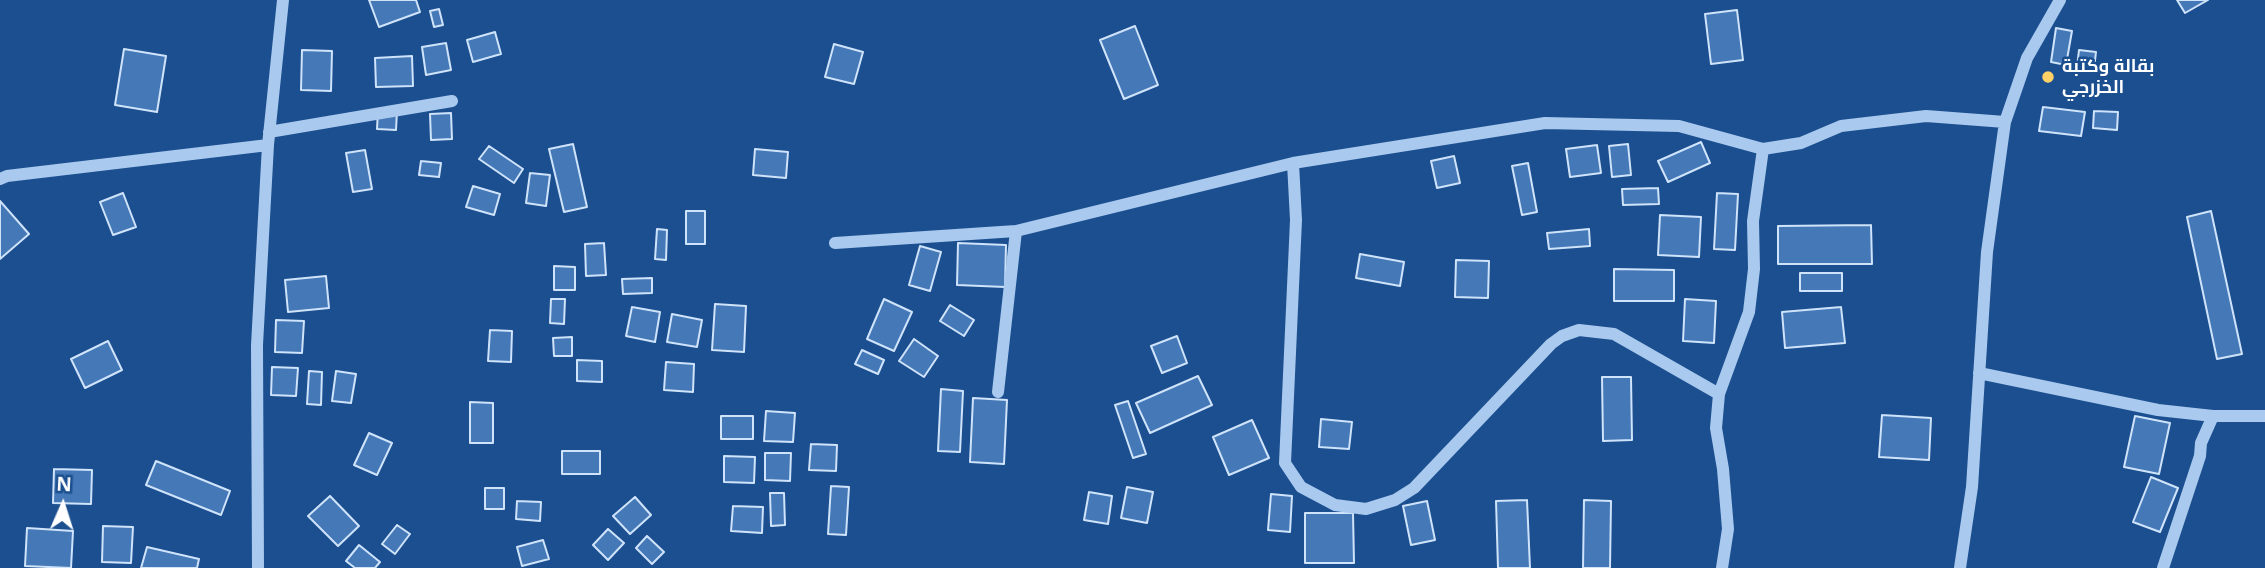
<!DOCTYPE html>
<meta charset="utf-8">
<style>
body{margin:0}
#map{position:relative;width:2265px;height:568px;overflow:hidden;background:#1b4f8f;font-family:"Noto Sans",sans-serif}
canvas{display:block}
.north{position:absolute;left:28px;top:470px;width:70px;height:70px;-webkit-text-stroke:5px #1b4f8f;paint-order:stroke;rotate:3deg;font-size:19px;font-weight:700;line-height:28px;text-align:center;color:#fff}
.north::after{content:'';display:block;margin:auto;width:24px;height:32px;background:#fff;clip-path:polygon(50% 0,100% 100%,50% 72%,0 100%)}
</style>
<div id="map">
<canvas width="2265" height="568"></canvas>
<div class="north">N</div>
</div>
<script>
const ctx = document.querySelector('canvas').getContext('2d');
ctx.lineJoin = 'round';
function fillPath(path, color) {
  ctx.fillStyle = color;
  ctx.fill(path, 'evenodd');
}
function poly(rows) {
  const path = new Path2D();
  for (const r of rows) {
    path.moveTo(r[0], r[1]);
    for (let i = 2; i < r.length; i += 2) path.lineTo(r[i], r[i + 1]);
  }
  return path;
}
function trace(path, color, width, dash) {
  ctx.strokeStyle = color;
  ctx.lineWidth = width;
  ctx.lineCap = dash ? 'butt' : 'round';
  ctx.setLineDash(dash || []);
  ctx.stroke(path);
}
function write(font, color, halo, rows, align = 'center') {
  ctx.font = font + ' "Noto Sans",Cairo,sans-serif';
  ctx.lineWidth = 5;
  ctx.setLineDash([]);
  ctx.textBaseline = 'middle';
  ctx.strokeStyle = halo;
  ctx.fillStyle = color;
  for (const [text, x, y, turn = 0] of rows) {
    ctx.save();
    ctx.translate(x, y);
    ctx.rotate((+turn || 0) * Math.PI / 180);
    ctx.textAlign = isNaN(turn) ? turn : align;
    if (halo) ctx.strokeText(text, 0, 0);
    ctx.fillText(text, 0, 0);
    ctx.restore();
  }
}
const building = poly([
 [369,0,416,0,420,12,379,27,369,0],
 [2177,0,2208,0,2185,13,2177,0],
 [439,9,443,25,434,27,430,11,439,9],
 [1737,10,1743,60,1711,64,1705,14,1737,10],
 [1135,26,1158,85,1124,99,1100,40,1135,26],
 [2056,28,2072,31,2066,65,2051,62,2056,28],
 [495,32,501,54,473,62,467,40,495,32],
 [446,43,451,70,426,75,422,47,446,43],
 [834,44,863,52,854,84,825,77,834,44],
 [124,49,166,56,157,112,115,105,124,49],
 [302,50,332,51,331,91,301,90,302,50],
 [2079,50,2096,52,2094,69,2077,67,2079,50],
 [412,56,413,86,376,87,375,58,412,56],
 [2043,107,2085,112,2081,136,2039,131,2043,107],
 [378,110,397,111,396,130,377,129,378,110],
 [2094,111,2118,112,2117,130,2093,128,2094,111],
 [451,113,452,139,431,140,430,114,451,113],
 [1701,142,1710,163,1668,182,1658,161,1701,142],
 [573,144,587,207,564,212,549,149,573,144],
 [1628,144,1631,175,1612,177,1609,146,1628,144],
 [1597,145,1601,173,1570,177,1566,149,1597,145],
 [489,146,523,169,514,183,479,159,489,146],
 [755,149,788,152,786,178,753,175,755,149],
 [365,150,372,189,353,192,346,153,365,150],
 [1454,156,1460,183,1437,188,1431,161,1454,156],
 [421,161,441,163,439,177,419,175,421,161],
 [1528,163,1537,212,1522,215,1512,166,1528,163],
 [530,173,550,175,546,206,526,203,530,173],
 [473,186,500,194,494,215,466,207,473,186],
 [1658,188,1659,204,1623,205,1622,189,1658,188],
 [123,193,136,227,113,235,100,202,123,193],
 [1717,193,1738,194,1735,250,1714,249,1717,193],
 [0,201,29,234,0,259,0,201],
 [686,211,705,211,705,244,686,244,686,211],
 [2211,211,2242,354,2217,359,2187,217,2211,211],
 [1660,215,1701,217,1699,257,1658,255,1660,215],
 [1871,225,1872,264,1778,264,1778,226,1871,225],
 [657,229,667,230,666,260,655,259,657,229],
 [1589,229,1590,246,1549,249,1547,233,1589,229],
 [604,243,606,275,586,276,585,244,604,243],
 [958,243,1006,245,1005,287,957,285,958,243],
 [920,246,941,252,930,291,909,285,920,246],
 [1360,254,1404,262,1400,286,1356,278,1360,254],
 [1456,260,1489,261,1488,298,1455,297,1456,260],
 [554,266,575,267,575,290,554,290,554,266],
 [1614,269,1674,270,1674,301,1614,301,1614,269],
 [1800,273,1842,273,1842,291,1800,291,1800,273],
 [326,276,329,308,288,312,285,280,326,276],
 [652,278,652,293,623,294,622,279,652,278],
 [551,299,565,299,564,324,550,323,551,299],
 [884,299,912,312,894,351,867,339,884,299],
 [1685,299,1716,301,1714,343,1683,341,1685,299],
 [715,304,746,306,744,352,712,350,715,304],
 [950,305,974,320,964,336,940,321,950,305],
 [632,307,660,312,655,342,626,336,632,307],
 [1841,307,1845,343,1785,348,1782,312,1841,307],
 [672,314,702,320,697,347,667,342,672,314],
 [276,320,304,321,302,353,275,352,276,320],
 [490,330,512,331,511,362,488,361,490,330],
 [1177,336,1187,363,1162,373,1151,346,1177,336],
 [572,337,572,356,554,356,553,338,572,337],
 [914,339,938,356,924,377,899,361,914,339],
 [108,341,122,370,85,388,71,359,108,341],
 [862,350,884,360,878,374,855,364,862,350],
 [577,360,602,361,602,382,577,381,577,360],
 [666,362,694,364,693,392,664,390,666,362],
 [272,367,298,368,296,396,271,395,272,367],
 [309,371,322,372,321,405,307,404,309,371],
 [336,371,356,374,351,403,332,401,336,371],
 [1198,376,1212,405,1150,433,1136,403,1198,376],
 [1602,377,1631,377,1632,440,1603,441,1602,377],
 [941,389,963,391,960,452,938,451,941,389],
 [973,398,1007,400,1004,464,970,462,973,398],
 [1128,401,1146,454,1133,458,1115,405,1128,401],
 [470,402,493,403,493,443,470,443,470,402],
 [766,411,795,413,793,442,764,441,766,411],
 [1882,415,1931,418,1929,460,1879,457,1882,415],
 [721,416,753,416,753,439,721,439,721,416],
 [2135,416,2170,423,2159,474,2124,467,2135,416],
 [1321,419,1352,422,1349,449,1319,447,1321,419],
 [1252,420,1269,458,1229,475,1213,437,1252,420],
 [369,433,392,443,377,475,354,465,369,433],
 [811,444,837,445,836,471,809,470,811,444],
 [562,451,600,451,600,474,562,474,562,451],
 [765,453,791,453,790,481,765,480,765,453],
 [724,456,755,457,754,483,724,482,724,456],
 [156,461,230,491,221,515,146,485,156,461],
 [54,469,92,470,91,504,53,503,54,469],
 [2151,477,2178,488,2160,532,2133,522,2151,477],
 [831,486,849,487,846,535,828,534,831,486],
 [1127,487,1153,492,1147,523,1121,518,1127,487],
 [485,488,504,488,504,509,485,509,485,488],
 [1089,492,1112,496,1108,524,1084,520,1089,492],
 [770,493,784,493,785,525,771,526,770,493],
 [1271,494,1292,496,1290,532,1268,530,1271,494],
 [330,496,359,526,338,546,308,516,330,496],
 [635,497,651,515,630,534,613,516,635,497],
 [1527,500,1530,568,1498,568,1496,501,1527,500],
 [1584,500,1611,501,1610,568,1583,568,1584,500],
 [517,501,541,502,540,521,516,519,517,501],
 [1427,501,1435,540,1411,545,1403,506,1427,501],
 [733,506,763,507,762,533,731,531,733,506],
 [1305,513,1353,513,1354,563,1305,563,1305,513],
 [397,525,410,534,395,554,382,544,397,525],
 [103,526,133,527,131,563,102,562,103,526],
 [27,528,73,531,71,568,25,566,27,528],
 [608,529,624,543,608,560,593,545,608,529],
 [647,536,664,552,652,564,636,548,647,536],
 [543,540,549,559,522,566,517,547,543,540],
 [359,545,380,562,375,568,355,568,346,561,359,545],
 [147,547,199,559,197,568,141,568,147,547]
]);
fillPath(building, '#4478b7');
trace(building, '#cfe3fa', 2);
trace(poly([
 [269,132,452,101],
 [1293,163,1296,220,1285,463,1301,487,1335,505,1366,509,1395,500,1414,488,1551,344,1562,336,1579,330,1614,334,1719,394],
 [0,179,7,176,268,145,283,0],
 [835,243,1016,231,1293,163,1545,123,1679,126,1763,149,1801,143,1841,126,1926,116,2005,122],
 [1979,373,2158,410,2213,416,2265,416],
 [998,392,1016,231],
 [258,568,257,345,268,145],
 [1722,568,1728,529,1723,469,1716,428,1719,394,1749,312,1754,269,1753,221,1763,149],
 [1960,568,1972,487,1987,252,2005,122,2027,58,2060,0],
 [2163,568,2200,456,2201,443,2213,416]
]), '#a9c9ee', 12);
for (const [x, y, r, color] of [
 [2048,77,7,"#ffd166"]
]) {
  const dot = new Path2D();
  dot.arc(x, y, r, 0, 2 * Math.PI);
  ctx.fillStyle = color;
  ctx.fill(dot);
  trace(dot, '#1b4f8f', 2.5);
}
write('bold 18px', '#fff', '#1b4f8f', [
 ["بقالة وكتبة",2062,67],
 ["الخزرجي",2062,88]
], 'left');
</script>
